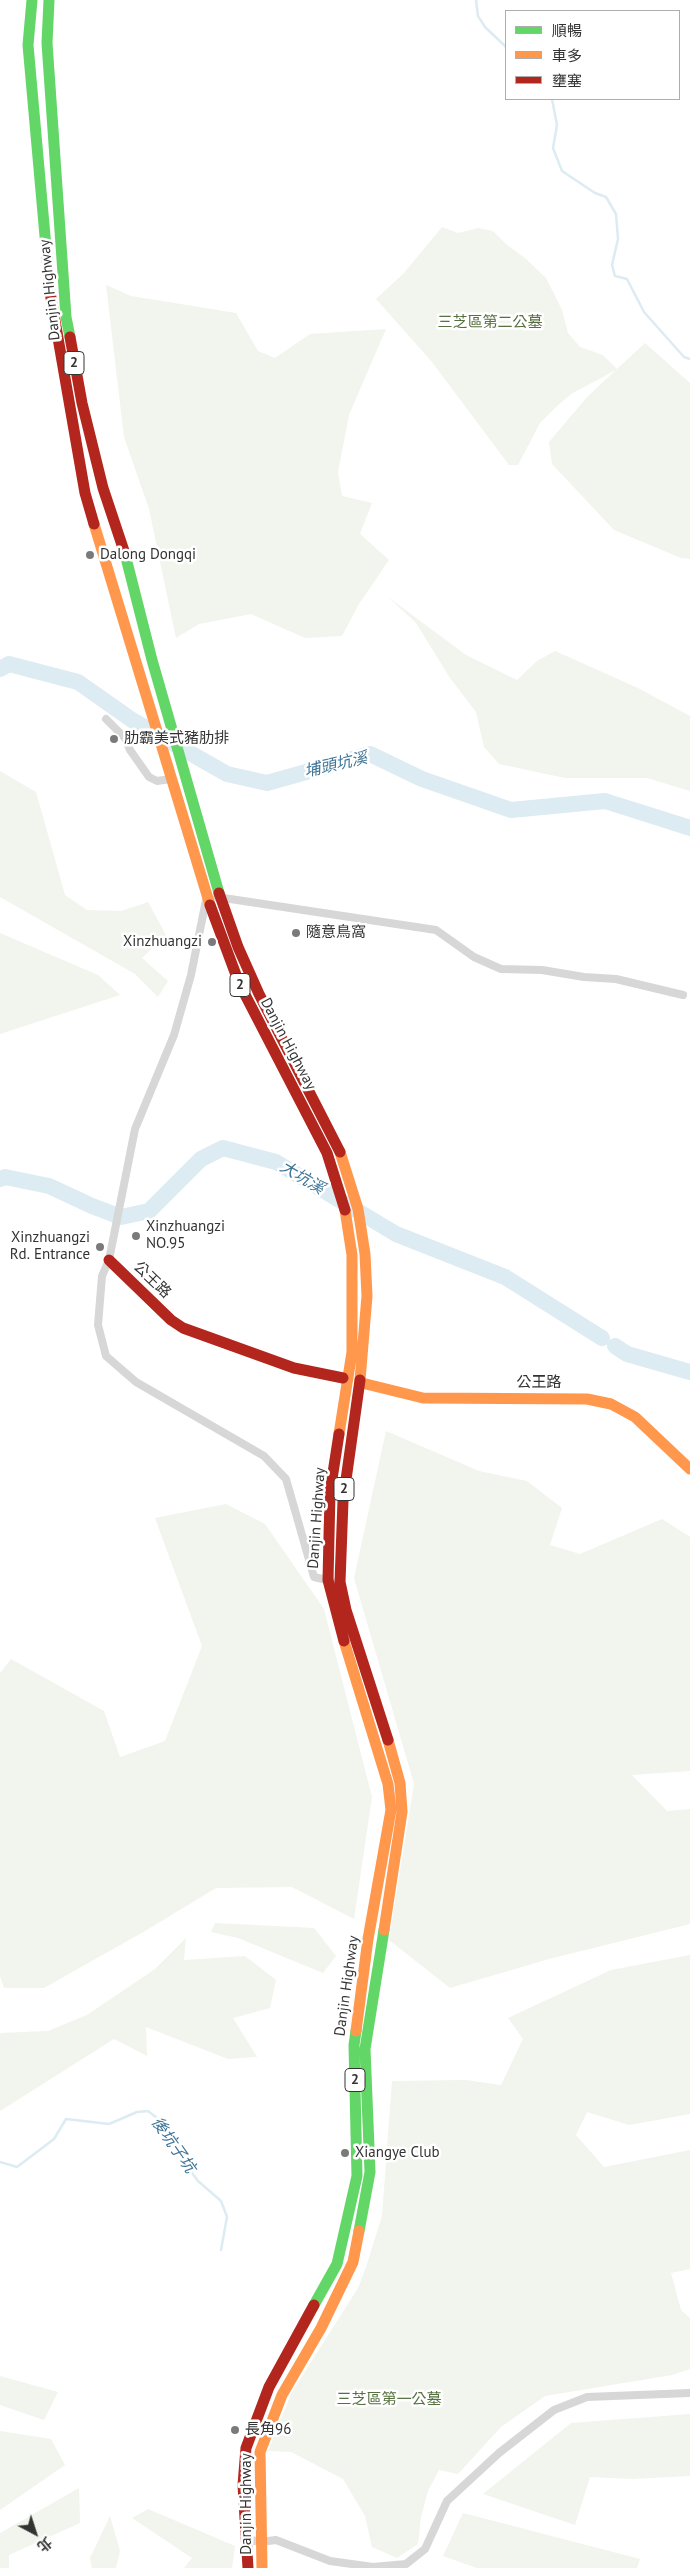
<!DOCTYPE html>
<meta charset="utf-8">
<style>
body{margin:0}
#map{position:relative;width:690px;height:2568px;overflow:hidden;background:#fff;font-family:"PT Sans","Noto Sans TC",sans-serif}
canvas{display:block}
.legend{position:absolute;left:505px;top:10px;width:175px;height:90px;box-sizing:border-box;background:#fff;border:1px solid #adadad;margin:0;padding:6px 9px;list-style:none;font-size:15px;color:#333}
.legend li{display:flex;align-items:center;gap:10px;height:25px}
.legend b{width:25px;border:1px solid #adadad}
.north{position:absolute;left:10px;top:2508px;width:50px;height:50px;-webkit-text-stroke:4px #fff;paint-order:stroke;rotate:140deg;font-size:14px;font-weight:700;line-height:20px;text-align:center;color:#333}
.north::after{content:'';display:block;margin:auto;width:18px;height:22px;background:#333;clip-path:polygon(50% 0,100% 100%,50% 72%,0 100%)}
</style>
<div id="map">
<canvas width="690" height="2568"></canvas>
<ul class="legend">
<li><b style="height:6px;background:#63d668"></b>順暢</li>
<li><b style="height:6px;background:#ff974d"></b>車多</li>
<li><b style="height:6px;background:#b3261e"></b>壅塞</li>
</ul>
<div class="north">北</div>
</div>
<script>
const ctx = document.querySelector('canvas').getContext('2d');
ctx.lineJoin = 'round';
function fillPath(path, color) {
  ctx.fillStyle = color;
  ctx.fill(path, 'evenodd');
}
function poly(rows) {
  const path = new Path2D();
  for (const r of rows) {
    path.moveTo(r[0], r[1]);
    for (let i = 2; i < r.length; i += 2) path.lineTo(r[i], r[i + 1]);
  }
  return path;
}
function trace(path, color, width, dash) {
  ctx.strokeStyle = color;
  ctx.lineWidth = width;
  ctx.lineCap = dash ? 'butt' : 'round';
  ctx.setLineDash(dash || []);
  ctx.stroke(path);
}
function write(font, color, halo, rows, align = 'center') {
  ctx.font = font + ' "PT Sans","Noto Sans TC",sans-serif';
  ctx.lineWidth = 5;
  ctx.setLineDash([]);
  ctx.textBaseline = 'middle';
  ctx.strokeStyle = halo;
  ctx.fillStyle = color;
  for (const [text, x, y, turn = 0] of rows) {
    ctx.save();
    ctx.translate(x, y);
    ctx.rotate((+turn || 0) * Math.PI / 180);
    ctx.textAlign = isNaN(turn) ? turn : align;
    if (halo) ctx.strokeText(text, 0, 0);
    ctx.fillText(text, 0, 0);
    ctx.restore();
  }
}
fillPath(poly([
 [442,227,458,233,478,228,493,231,507,245,525,258,546,278,562,310,568,333,580,347,603,355,617,369,645,343,690,383,690,559,681,558,614,530,552,464,549,442,588,396,616,370,571,394,556,407,540,423,518,465,509,465,432,362,376,299,404,273],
 [106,285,131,296,236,313,258,351,275,358,310,334,386,329,349,415,338,472,342,496,372,503,360,534,389,560,359,604,342,636,305,638,251,614,199,624,176,638,149,509,124,437],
 [388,597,466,655,517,680,537,661,555,651,638,688,690,716,690,791,647,778,565,778,499,764,484,747,476,712,450,678,416,623],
 [0,771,36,792,65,895,87,910,121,911,148,902,166,935,142,958,168,981,158,997,135,974,0,897],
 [0,933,98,975,120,995,0,1034],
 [386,1431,479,1471,527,1481,562,1508,550,1545,580,1554,662,1519,690,1537,690,1771,632,1775,667,1811,690,1809,690,1924,549,1959,450,1988,389,1940,414,1784,354,1578],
 [226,1504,265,1524,324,1609,372,1797,354,1919,292,1887,216,1888,145,1931,44,1988,4,1988,0,1976,0,1673,11,1659,104,1711,120,1757,165,1741,202,1646,155,1518],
 [215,1923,314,1928,336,1956,323,1973,238,1938,211,1932],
 [186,1938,184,1960,245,1956,276,1980,270,2008,233,2018,257,2057,228,2059,146,2027,147,2056,114,2039,0,2111,0,2033,48,2031,87,2015,155,1969],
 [690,1955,690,2114,629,2125,587,2112,576,2135,604,2167,690,2150,690,2269,671,2273,681,2310,690,2318,690,2369,672,2375,545,2396,501,2427,458,2474,439,2470,428,2491,421,2517,418,2544,397,2558,372,2547,365,2516,343,2479,291,2452,268,2451,292,2392,358,2288,366,2267,382,2216,392,2081,466,2080,501,2085,523,2039,508,2018,611,1970],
 [0,2376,58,2392,44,2420,0,2405],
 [690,2414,690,2476,632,2479,590,2477,575,2525,483,2494,571,2423],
 [0,2431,51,2439,65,2465,0,2510],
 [79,2488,80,2523,9,2555,9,2568,0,2568,0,2533],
 [148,2509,235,2546,232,2568,184,2568,192,2558,132,2518],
 [463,2513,640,2559,637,2568,477,2568,443,2556],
 [110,2516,120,2551,116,2568,92,2568,90,2558]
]), '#f1f5ed');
trace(poly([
 [476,0,478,16,485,27,506,47],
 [552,99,557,125,553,148,562,171,595,193,606,197,616,214,618,239,612,265,615,276,627,279,644,312,684,357,690,359],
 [0,2162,17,2167,54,2139,66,2119,109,2124,137,2112,148,2111,157,2118,177,2153,198,2181,221,2201,227,2217,221,2250]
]), '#ddebf3', 2.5);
trace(poly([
 [0,669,9,664,78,682,132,720,227,774,267,783,370,754,422,779,511,810,605,801,690,828],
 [0,1179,5,1177,49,1186,92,1206,121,1217,149,1211,201,1159,223,1148,276,1162,396,1234,505,1277,602,1338],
 [615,1346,627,1354,690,1372]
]), '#ddebf3', 16);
trace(poly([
 [106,719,125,738,130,750,149,777,157,781,171,779],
 [217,897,436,930,474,957,501,969,542,970,584,977,616,979,683,995],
 [206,900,191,975,174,1035,135,1129,109,1260,102,1276,98,1325,106,1356,136,1382,264,1456,286,1479,314,1577,331,1581],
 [247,2539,260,2542,276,2540,330,2561,373,2567,406,2564,425,2549,447,2501,499,2453,554,2410,587,2397,690,2393]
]), '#d7d7d7', 8);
trace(poly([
 [32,0,28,45,50,292],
 [49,0,47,43,66,317,70,337],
 [125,554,152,660,219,893],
 [359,2231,370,2172,365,2049,384,1930],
 [314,2305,337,2264,357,2176,354,2045,356,2031]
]), '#63d668', 11);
trace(poly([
 [94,524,210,905],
 [340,1152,358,1209,365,1254,367,1296,360,1380],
 [366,1384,423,1398,587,1399,611,1404,635,1417,690,1469],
 [339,1434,352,1352,352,1255,345,1210],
 [344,1641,388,1784,391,1810,368,1939,356,2031],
 [384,1930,402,1812,400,1783,388,1740],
 [262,2568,260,2452,282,2395,321,2328,353,2262,359,2231]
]), '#ff974d', 11);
trace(poly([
 [50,292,85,493,94,524],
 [70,337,82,403,103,488,125,554],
 [219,893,238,947,259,994,340,1152],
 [210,905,239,983,327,1153,345,1210],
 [109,1260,171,1320,183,1328,294,1368,343,1378],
 [360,1380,343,1501,340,1582,346,1610,388,1740],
 [339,1434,330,1492,328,1580,344,1641],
 [248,2568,243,2485,246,2448,269,2387,314,2305]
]), '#b3261e', 11);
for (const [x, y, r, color] of [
 [90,555,5,"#7a7a7a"],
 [114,739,5,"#7a7a7a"],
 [296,933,5,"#7a7a7a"],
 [212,942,5,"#7a7a7a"],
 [136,1236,5,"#7a7a7a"],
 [100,1247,5,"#7a7a7a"],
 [345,2153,5,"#7a7a7a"],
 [235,2430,5,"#7a7a7a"]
]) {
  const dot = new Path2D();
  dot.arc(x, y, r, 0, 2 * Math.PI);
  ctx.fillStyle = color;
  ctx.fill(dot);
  trace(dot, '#fff', 2);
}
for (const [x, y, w] of [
 [74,363,20],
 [240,985,20],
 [344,1489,20],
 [355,2080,20]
]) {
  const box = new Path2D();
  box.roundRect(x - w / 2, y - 11.5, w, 23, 4);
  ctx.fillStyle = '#fff';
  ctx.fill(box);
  trace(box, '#333', 1);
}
write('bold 14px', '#333', null, [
 ["2",74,363],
 ["2",240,985],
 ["2",344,1489],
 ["2",355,2080]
]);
write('15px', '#333', '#fff', [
 ["Danjin Highway",50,290,-96],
 ["Danjin Highway",288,1044,62],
 ["公王路",152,1280,44],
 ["公王路",539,1383],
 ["Danjin Highway",317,1518,-86],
 ["Danjin Highway",347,1986,-82],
 ["Danjin Highway",247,2504,-90]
]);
write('15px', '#56703f', '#fff', [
 ["三芝區第二公墓",490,323],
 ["三芝區第一公墓",389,2400]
]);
write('15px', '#333', '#fff', [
 ["Dalong Dongqi",100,555],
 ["肋霸美式豬肋排",124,739],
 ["隨意鳥窩",306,933],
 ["Xinzhuangzi",202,942,"right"],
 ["Xinzhuangzi",146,1227],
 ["NO.95",146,1244],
 ["Xinzhuangzi",90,1238,"right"],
 ["Rd. Entrance",90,1255,"right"],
 ["Xiangye Club",355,2153],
 ["長角96",245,2430]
], 'left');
write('italic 16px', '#3f7597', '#fff', [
 ["埔頭坑溪",336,765,-13],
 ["大坑溪",302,1178,31],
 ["後坑子坑",173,2145,55]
]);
</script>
